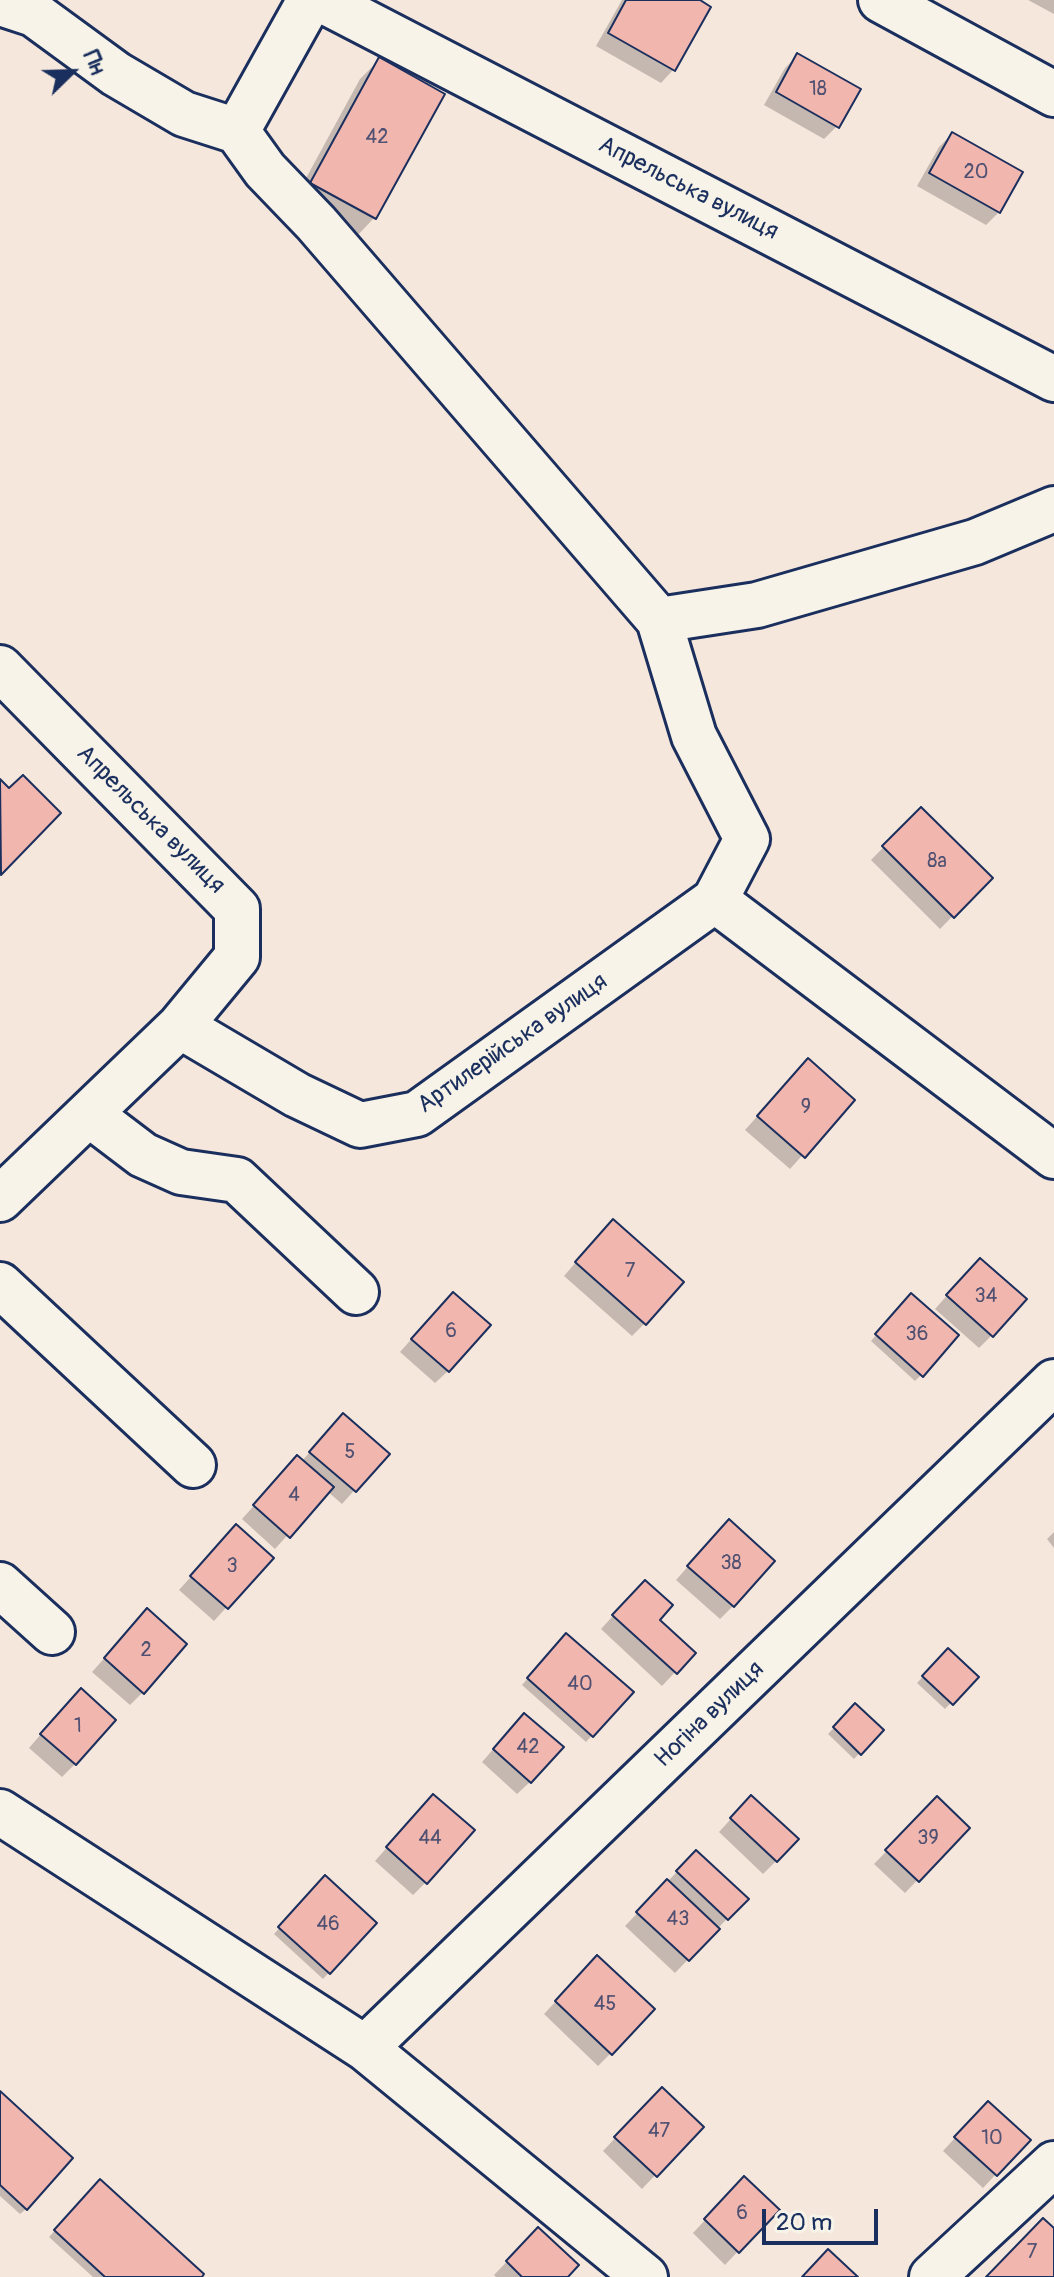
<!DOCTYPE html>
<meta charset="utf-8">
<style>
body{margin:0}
#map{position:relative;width:1054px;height:2277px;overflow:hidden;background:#f6e7dc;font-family:Pangolin,sans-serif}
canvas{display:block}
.north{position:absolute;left:32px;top:32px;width:80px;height:80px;-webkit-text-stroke:6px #f7f3e8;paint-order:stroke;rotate:67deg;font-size:22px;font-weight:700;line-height:32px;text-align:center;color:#1b2f5e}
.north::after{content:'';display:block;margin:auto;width:28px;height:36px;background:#1b2f5e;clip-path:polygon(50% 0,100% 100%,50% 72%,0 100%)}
.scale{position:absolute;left:762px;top:2209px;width:116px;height:36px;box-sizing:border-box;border:4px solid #1b2f5e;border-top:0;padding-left:10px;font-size:24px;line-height:28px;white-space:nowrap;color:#1b2f5e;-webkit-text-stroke:6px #f7f3e8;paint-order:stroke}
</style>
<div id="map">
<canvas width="1054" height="2277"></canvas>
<div class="north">Пн</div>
<div class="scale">20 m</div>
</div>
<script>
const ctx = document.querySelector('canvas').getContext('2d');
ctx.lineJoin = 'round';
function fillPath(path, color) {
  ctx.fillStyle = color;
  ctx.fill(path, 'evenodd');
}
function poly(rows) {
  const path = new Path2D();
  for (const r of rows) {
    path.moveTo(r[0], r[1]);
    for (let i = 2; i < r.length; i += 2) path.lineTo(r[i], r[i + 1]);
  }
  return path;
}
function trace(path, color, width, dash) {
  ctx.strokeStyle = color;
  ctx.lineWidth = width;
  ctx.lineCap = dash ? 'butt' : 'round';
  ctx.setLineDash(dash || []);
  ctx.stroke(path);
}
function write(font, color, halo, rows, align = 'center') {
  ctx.font = font + ' Pangolin,sans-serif';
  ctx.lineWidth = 6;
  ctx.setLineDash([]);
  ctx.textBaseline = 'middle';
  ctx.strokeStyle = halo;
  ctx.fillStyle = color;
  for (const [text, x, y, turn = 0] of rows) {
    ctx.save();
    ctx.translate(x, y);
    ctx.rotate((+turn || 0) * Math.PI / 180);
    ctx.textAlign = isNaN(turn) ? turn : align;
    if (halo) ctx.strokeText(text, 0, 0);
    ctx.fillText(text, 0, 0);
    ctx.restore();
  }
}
fillPath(poly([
 [622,0,696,0,709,7,673,70,661,83,596,46],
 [1028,0,1054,0,1054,14],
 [797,56,837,126,824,139,764,105,785,68],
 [379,60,442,95,374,218,356,237,293,202,360,79],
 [952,134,999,212,986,225,917,186,939,147],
 [0,781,9,791,58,813,0,872],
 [921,809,990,878,940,929,871,860],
 [795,1074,852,1100,790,1169,745,1130],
 [600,1234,645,1323,632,1336,564,1276],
 [967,1273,992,1335,979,1348,935,1309],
 [905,1302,921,1375,915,1381,871,1341],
 [440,1307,448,1371,435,1383,400,1352],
 [331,1428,387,1454,342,1504,327,1491,275,1549,242,1519,285,1471,302,1461],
 [1054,1532,1054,1548,1047,1539],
 [716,1535,733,1606,720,1619,676,1580],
 [224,1540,271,1558,214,1621,179,1590],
 [632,1595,693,1653,662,1686,601,1629],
 [135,1624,143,1692,130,1705,92,1672],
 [560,1641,631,1692,586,1742,522,1685],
 [948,1650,976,1677,945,1709,917,1683],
 [68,1703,75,1764,62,1777,29,1748],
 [855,1706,881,1730,854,1759,828,1734],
 [512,1728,530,1782,517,1794,482,1762],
 [937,1799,967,1828,905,1893,874,1864],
 [421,1809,426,1882,413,1895,375,1861],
 [739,1810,776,1861,763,1874,719,1832],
 [696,1852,746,1899,675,1973,625,1926],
 [325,1878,375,1923,323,1979,274,1934],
 [584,1971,611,2053,598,2066,544,2014],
 [0,2094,26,2209,20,2214,0,2196],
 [649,2102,701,2127,642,2189,603,2151],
 [975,2116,1028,2140,983,2188,943,2151],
 [100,2182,199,2277,93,2277,49,2237],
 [732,2191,777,2210,725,2265,693,2233],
 [538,2229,565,2277,496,2277,494,2275]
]), '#0003');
const building = poly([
 [626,0,700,0,711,7,675,71,608,33,626,0],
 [797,53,861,89,839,128,776,92,797,53],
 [379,57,445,94,376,219,310,183,379,57],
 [952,132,1023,172,1000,213,929,173,952,132],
 [23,775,61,813,1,875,0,779,9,788,23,775],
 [921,807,993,878,954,918,882,846,921,807],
 [808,1058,855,1100,805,1158,757,1116,808,1058],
 [613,1219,684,1282,646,1325,575,1262,613,1219],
 [980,1258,1027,1299,993,1337,946,1295,980,1258],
 [453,1292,491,1325,449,1372,411,1339,453,1292],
 [911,1293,959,1335,923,1377,875,1334,911,1293],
 [343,1413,390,1454,356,1492,309,1452,343,1413],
 [297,1455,334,1487,290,1538,253,1505,297,1455],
 [729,1519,775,1561,734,1607,687,1566,729,1519],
 [236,1524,274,1558,228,1609,190,1576,236,1524],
 [645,1580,673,1605,660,1620,696,1653,677,1674,612,1615,645,1580],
 [147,1608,187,1644,144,1694,104,1658,147,1608],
 [566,1633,634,1692,593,1737,527,1678,566,1633],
 [948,1648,979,1677,953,1705,922,1676,948,1648],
 [81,1688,116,1720,76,1765,40,1734,81,1688],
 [855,1703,884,1730,861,1755,833,1727,855,1703],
 [524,1713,564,1747,531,1783,493,1749,524,1713],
 [433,1794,475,1830,427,1884,386,1847,433,1794],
 [751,1795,799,1839,777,1862,730,1818,751,1795],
 [937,1796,970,1828,919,1882,885,1850,937,1796],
 [696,1850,749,1899,728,1920,676,1871,696,1850],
 [325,1875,377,1923,330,1974,278,1927,325,1875],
 [667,1879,720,1929,689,1961,636,1912,667,1879],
 [597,1955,655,2009,612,2055,555,2001,597,1955],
 [662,2087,704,2127,657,2177,614,2137,662,2087],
 [0,2091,73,2158,27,2210,0,2185,0,2091],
 [988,2101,1031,2140,997,2176,954,2137,988,2101],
 [744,2176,780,2210,739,2253,704,2219,744,2176],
 [100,2179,204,2274,202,2277,105,2277,54,2230,100,2179],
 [1043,2218,1054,2228,1054,2277,986,2277,1043,2218],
 [538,2227,579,2265,568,2277,522,2277,506,2261,538,2227],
 [828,2249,858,2277,802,2277,828,2249]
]);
fillPath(building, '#f1b6ae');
trace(building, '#1b2f5e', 2);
const minor = poly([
 [310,0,237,131,265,170,316,223,659,620,694,736,747,839,715,900,1054,1156],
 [322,0,1054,379],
 [881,0,1054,94],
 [0,3,34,14,116,74,184,114,237,131],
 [659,620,757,605,975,542,1054,509],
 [0,668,237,909,237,957,180,1026],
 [89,1114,143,1155,181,1172,237,1180,356,1292],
 [0,1199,180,1026,297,1095,360,1125,417,1114,715,900],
 [0,1285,193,1465],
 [0,1585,52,1632],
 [0,1812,365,2048,645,2277],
 [365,2048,1054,1382],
 [932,2277,1054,2164]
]);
trace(minor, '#1b2f5e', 50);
trace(minor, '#f7f3e8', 44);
write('20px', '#505172', null, [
 ["18",818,90],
 ["42",377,138],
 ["20",976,173],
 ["8а",937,862],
 ["9",806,1108],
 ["7",630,1272],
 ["34",986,1297],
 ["6",451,1332],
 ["36",917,1335],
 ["5",350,1453],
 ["4",294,1496],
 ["38",731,1564],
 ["3",232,1567],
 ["2",146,1651],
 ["40",580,1685],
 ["1",78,1727],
 ["42",528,1748],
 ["44",430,1839],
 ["39",928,1839],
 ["43",678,1920],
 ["46",328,1925],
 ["45",605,2005],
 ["47",659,2132],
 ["10",992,2139],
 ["6",742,2214],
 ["7",1032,2253]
]);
write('24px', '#1b2f5e', '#f7f3e8', [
 ["Апрельська вулиця",688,189,27],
 ["Апрельська вулиця",150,820,45],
 ["Артилерійська вулиця",513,1044,-35],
 ["Ногіна вулиця",710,1715,-44]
]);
</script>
